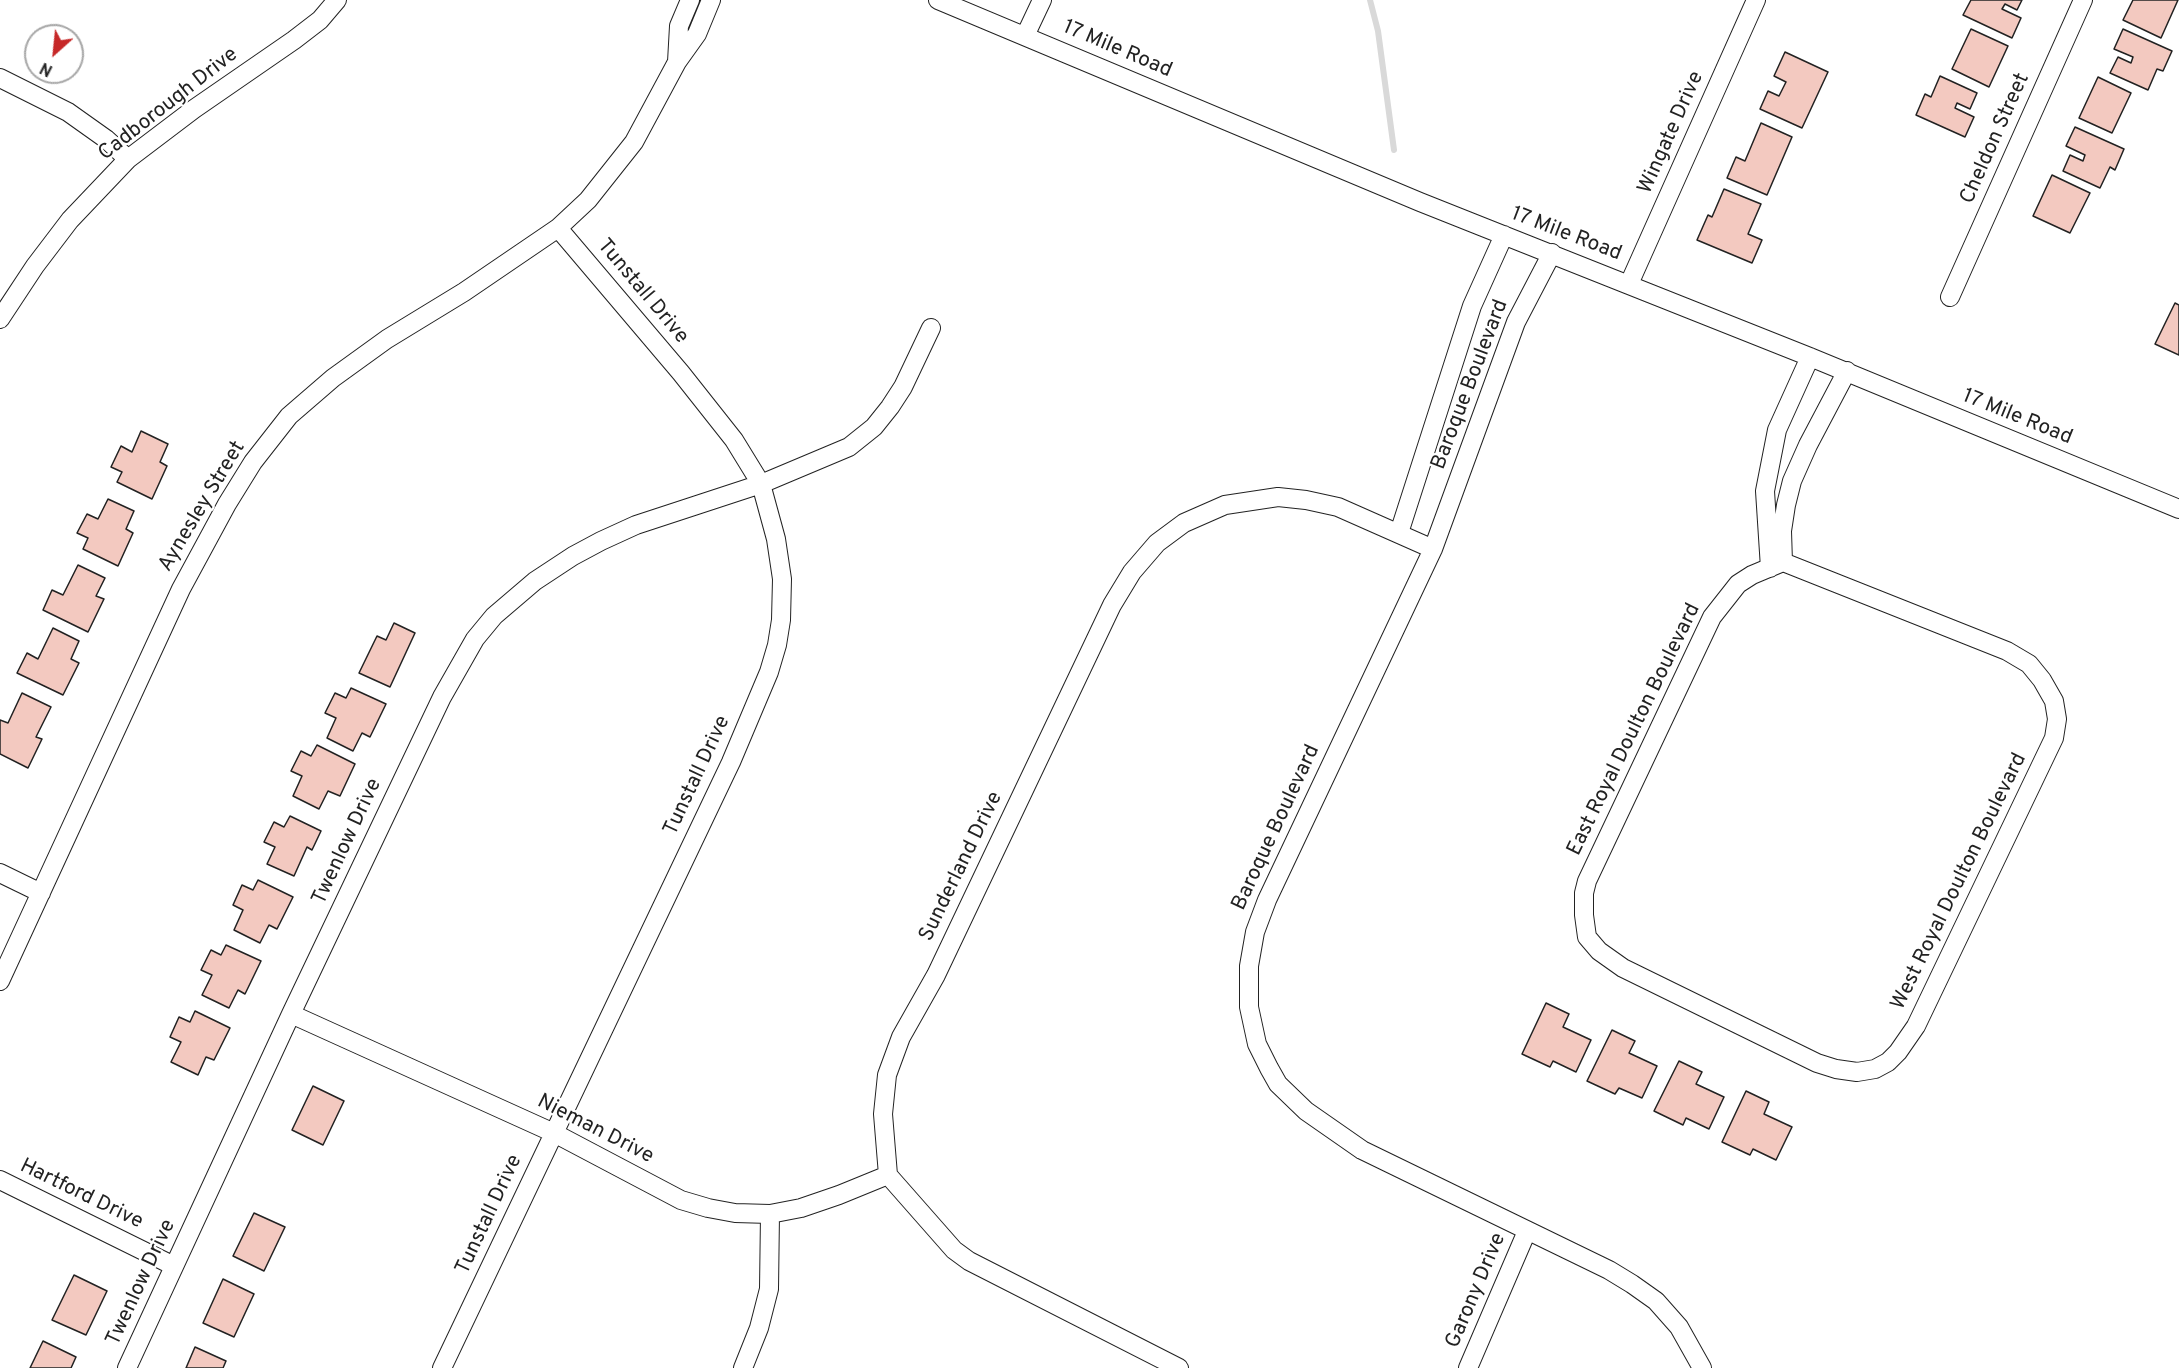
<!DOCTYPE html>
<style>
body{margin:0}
#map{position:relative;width:2179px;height:1368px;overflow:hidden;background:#fff;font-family:Overpass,sans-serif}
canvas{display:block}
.north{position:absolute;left:24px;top:24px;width:60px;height:60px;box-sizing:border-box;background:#fff;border:2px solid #a7a7a7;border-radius:50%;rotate:207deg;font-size:16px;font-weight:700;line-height:24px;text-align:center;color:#222}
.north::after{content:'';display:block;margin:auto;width:21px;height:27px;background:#c62828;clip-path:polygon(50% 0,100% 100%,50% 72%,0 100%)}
</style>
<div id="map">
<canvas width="2179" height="1368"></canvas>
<div class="north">N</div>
</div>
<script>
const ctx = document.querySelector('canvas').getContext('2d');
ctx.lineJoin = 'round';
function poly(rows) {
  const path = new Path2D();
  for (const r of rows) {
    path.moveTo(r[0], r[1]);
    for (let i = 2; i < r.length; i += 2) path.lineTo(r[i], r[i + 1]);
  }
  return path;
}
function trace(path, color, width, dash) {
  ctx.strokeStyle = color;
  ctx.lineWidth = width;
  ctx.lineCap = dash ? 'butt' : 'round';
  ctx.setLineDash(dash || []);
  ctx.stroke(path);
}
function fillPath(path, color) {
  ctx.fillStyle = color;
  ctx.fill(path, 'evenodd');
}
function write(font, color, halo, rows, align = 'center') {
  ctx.font = font + ' Overpass,sans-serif';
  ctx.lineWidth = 4.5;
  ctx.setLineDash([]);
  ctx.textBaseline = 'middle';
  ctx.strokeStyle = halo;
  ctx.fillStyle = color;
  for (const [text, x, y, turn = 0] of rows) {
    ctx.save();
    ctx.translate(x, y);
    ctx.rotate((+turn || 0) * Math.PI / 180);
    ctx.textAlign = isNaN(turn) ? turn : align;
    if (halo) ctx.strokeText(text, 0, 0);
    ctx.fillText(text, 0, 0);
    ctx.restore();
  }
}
trace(poly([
 [1370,0,1378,31,1394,150]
]), '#d9d9d9', 6);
const building = poly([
 [1971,0,2022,0,2017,10,2005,4,2002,9,2021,18,2012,38,1963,15,1971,0],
 [2133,0,2178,0,2161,38,2123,20,2133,0],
 [1971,29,2008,46,1989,87,1952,69,1971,29],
 [2123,29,2172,51,2163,71,2157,69,2148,90,2110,73,2118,57,2131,63,2133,57,2114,49,2123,29],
 [1785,52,1828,72,1802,128,1760,109,1768,91,1779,96,1786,82,1774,76,1785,52],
 [1940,76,1977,93,1970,109,1957,103,1955,108,1974,117,1965,137,1916,115,1925,94,1931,97,1940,76],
 [2098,77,2131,93,2112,133,2079,118,2098,77],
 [1761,123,1792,137,1767,195,1727,178,1736,157,1745,161,1761,123],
 [2075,127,2124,149,2115,170,2110,167,2100,188,2063,171,2070,155,2083,161,2085,155,2066,146,2075,127],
 [2052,175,2090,193,2070,233,2033,216,2052,175],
 [1724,189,1761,204,1748,234,1762,240,1752,263,1697,240,1708,215,1712,217,1724,189],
 [2175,303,2179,305,2179,355,2155,344,2175,303],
 [141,431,168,444,160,462,167,466,152,499,117,482,122,472,111,467,121,446,132,452,141,431],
 [108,499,134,511,126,529,133,533,118,566,83,549,88,538,77,533,87,514,98,519,108,499],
 [78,565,105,578,96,596,104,599,88,632,43,610,52,590,63,595,78,565],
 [394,623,415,633,390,687,359,673,377,636,386,640,394,623],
 [53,628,79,641,71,659,79,663,63,695,17,673,27,653,38,659,53,628],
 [351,688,386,704,370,737,362,733,353,751,327,738,336,718,325,713,335,693,346,698,351,688],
 [22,693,51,707,36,737,42,739,28,768,0,754,0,720,8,723,22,693],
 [317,745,355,764,340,796,328,791,319,809,293,796,302,776,291,771,301,751,311,756,317,745],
 [290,816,321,831,312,850,307,847,294,876,267,864,275,847,264,842,274,822,284,827,290,816],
 [258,880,293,897,277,929,269,925,260,943,234,930,243,910,233,905,242,885,253,890,258,880],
 [226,945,261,961,245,994,238,990,229,1008,202,995,212,975,201,970,211,950,221,955,226,945],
 [1546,1003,1569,1014,1563,1027,1591,1040,1576,1072,1553,1061,1550,1067,1522,1054,1546,1003],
 [195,1011,230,1028,214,1060,206,1057,198,1075,171,1062,181,1042,170,1037,179,1017,190,1022,195,1011],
 [1612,1030,1635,1041,1629,1053,1657,1066,1642,1098,1619,1088,1615,1094,1587,1081,1612,1030],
 [1679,1061,1702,1072,1696,1084,1724,1097,1709,1129,1686,1118,1683,1125,1654,1111,1679,1061],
 [313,1086,344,1101,323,1145,292,1130,313,1086],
 [1746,1091,1769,1102,1764,1114,1792,1127,1776,1160,1753,1149,1750,1155,1722,1142,1746,1091],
 [254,1213,285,1227,264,1271,233,1256,254,1213],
 [74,1275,107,1291,86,1335,52,1320,74,1275],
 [223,1279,254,1294,234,1337,203,1323,223,1279],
 [43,1341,76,1357,71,1368,30,1368,43,1341],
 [195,1347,226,1361,223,1368,186,1368,195,1347]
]);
fillPath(building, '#f3c9c0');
trace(building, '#222', 1.5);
const street = poly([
 [690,0,679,26,677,62,697,34,711,0],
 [938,0,1420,202,1810,357,2179,509],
 [1025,36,1042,0],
 [0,78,68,112,106,139,128,159],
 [1552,253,1516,322,1433,549,1267,900,1255,932,1249,966,1249,1007,1257,1044,1269,1068,1278,1084,1306,1111,1362,1150,1609,1270,1632,1284,1656,1301,1679,1327,1702,1368],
 [1629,284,1756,0],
 [1950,297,2083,0],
 [0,319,35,266,70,220,128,159,194,109,294,40,320,20,337,0],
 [1399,533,1472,306,1504,235],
 [1783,562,2007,651,2029,664,2042,680,2054,701,2057,719,2054,738,1916,1026,1898,1052,1888,1062,1875,1069,1857,1072,1836,1069,1817,1063,1623,968,1599,951,1587,937,1584,915,1584,893,1587,881,1712,617,1738,584,1752,575,1783,562],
 [1783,562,1782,531,1786,505,1792,481,1808,445,1847,371],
 [1770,568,1765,491,1777,430,1810,357],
 [0,873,41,893],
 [0,981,181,589,227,504,253,462,289,416,333,378,387,339,464,292,558,228,588,200,634,142,677,62],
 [291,1014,554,1133,681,1200,708,1208,735,1213,770,1214,801,1208,839,1195,888,1175],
 [0,1180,174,1266],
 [127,1368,291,1014,442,697,475,639,494,616,535,581,573,556,601,541,636,525,761,484,849,447,874,427,890,407,903,387,931,328],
 [442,1368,731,762,769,672,777,645,781,620,782,579,776,539,761,484,734,440,681,373,558,228],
 [743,1368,759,1328,769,1289,770,1214],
 [1179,1368,969,1261,954,1250,888,1175,883,1114,887,1075,901,1037,936,975,1112,605,1132,572,1157,543,1184,523,1225,505,1278,497,1306,500,1338,507,1433,549],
 [1468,1368,1527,1231]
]);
trace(street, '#222', 20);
trace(street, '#fff', 18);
write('21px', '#222', '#fff', [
 ["17 Mile Road",1117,50,23],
 ["Cadborough Drive",169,105,-38],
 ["Wingate Drive",1672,133,-66],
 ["Cheldon Street",1996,139,-66],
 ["17 Mile Road",1566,235,21],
 ["Tunstall Drive",642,292,50],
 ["Baroque Boulevard",1471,385,-69],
 ["17 Mile Road",2017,418,22],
 ["Aynesley Street",203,507,-59],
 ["East Royal Doulton Boulevard",1635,730,-64],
 ["Tunstall Drive",698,776,-65],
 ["Baroque Boulevard",1277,828,-65],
 ["Twenlow Drive",348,842,-65],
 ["Sunderland Drive",962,867,-64],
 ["West Royal Doulton Boulevard",1960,882,-64],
 ["Nieman Drive",595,1130,27],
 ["Hartford Drive",81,1195,26],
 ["Tunstall Drive",490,1215,-65],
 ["Twenlow Drive",142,1283,-65],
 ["Garony Drive",1477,1291,-67]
]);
</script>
